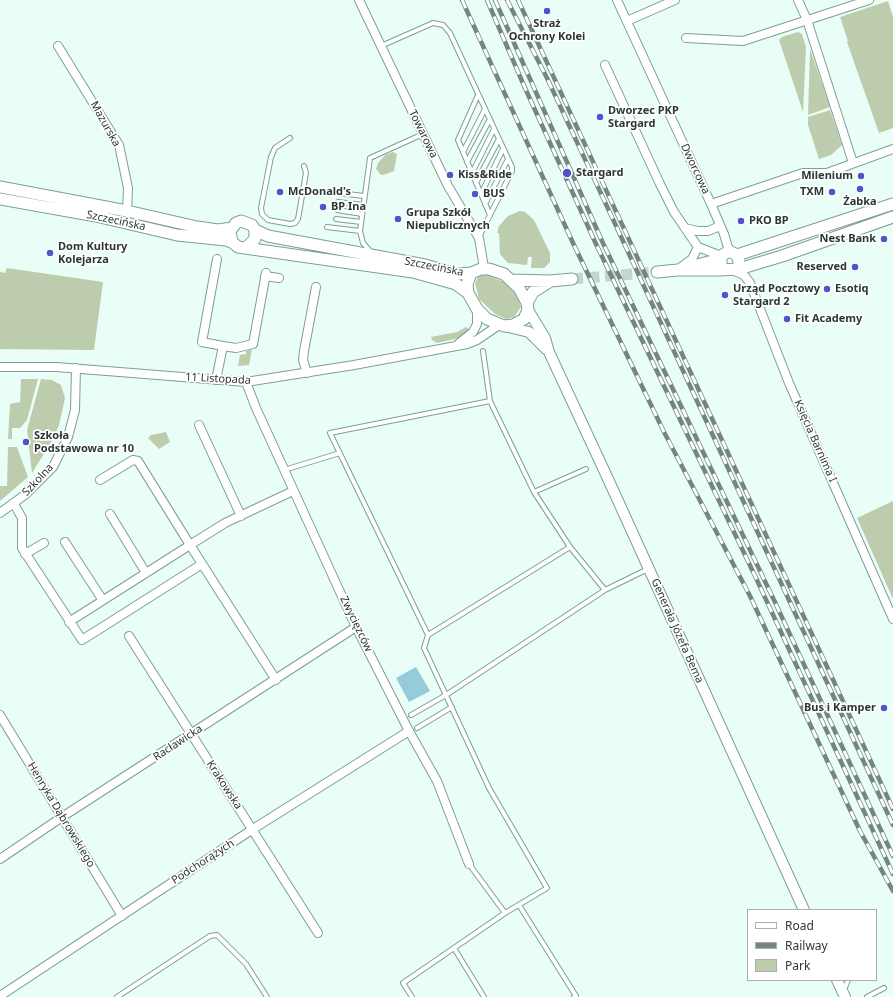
<!DOCTYPE html>
<meta charset="utf-8">
<style>
body{margin:0}
#map{position:relative;width:893px;height:997px;overflow:hidden;background:#e9fef6;font-family:"Noto Sans",sans-serif}
canvas{display:block}
.legend{position:absolute;left:747px;top:909px;width:130px;height:72px;box-sizing:border-box;background:#fff;border:1px solid #aaafad;margin:0;padding:5px 7px;list-style:none;font-size:12px;color:#2b3833}
.legend li{display:flex;align-items:center;gap:8px;height:20px}
.legend b{width:20px;border:1px solid #aaafad}
</style>
<div id="map">
<canvas width="893" height="997"></canvas>
<ul class="legend">
<li><b style="height:5px;background:#fff"></b>Road</li>
<li><b style="height:5px;background:#75857f"></b>Railway</li>
<li><b style="height:11px;background:#bdccac"></b>Park</li>
</ul>
</div>
<script>
const ctx = document.querySelector('canvas').getContext('2d');
ctx.lineJoin = 'round';
function fillPath(path, color) {
  ctx.fillStyle = color;
  ctx.fill(path, 'evenodd');
}
function poly(rows) {
  const path = new Path2D();
  for (const r of rows) {
    path.moveTo(r[0], r[1]);
    for (let i = 2; i < r.length; i += 2) path.lineTo(r[i], r[i + 1]);
  }
  return path;
}
function trace(path, color, width, dash) {
  ctx.strokeStyle = color;
  ctx.lineWidth = width;
  ctx.lineCap = dash ? 'butt' : 'round';
  ctx.setLineDash(dash || []);
  ctx.stroke(path);
}
function write(font, color, halo, rows, align = 'center') {
  ctx.font = font + ' "Noto Sans",sans-serif';
  ctx.lineWidth = 3.5;
  ctx.setLineDash([]);
  ctx.textBaseline = 'middle';
  ctx.strokeStyle = halo;
  ctx.fillStyle = color;
  for (const [text, x, y, turn = 0] of rows) {
    ctx.save();
    ctx.translate(x, y);
    ctx.rotate((+turn || 0) * Math.PI / 180);
    ctx.textAlign = isNaN(turn) ? turn : align;
    if (halo) ctx.strokeText(text, 0, 0);
    ctx.fillText(text, 0, 0);
    ctx.restore();
  }
}
fillPath(poly([
 [888,1,893,17,893,128,879,133,847,42,848,41,840,17],
 [798,32,802,34,806,47,803,112,779,40,782,37],
 [810,49,830,107,808,115,810,50],
 [830,110,842,145,831,155,819,159,808,125,808,117],
 [393,152,397,154,394,171,383,175,380,174,376,169,378,163,385,155],
 [520,211,525,212,534,220,550,253,550,262,544,268,531,268,532,257,528,257,527,265,508,263,500,254,499,233,497,233,499,226,508,216],
 [7,268,103,282,94,350,0,349,0,272,5,273],
 [485,274,504,282,517,296,521,307,514,317,506,319,495,314,479,299,475,283,478,277],
 [466,327,470,330,459,338,437,343,432,340,431,337,457,332],
 [252,349,249,365,238,366,240,355,246,354,246,351],
 [21,379,38,379,27,420,20,428,12,428,12,439,8,439,10,404,20,402],
 [41,379,52,380,61,385,65,398,59,425,53,439,32,473,27,430],
 [166,432,170,442,159,449,148,438,151,435],
 [8,447,17,447,28,477,0,501,0,486,7,486],
 [893,501,893,599,857,518]
]), '#bdccac');
fillPath(poly([
 [416,667,430,691,409,702,396,678]
]), '#94cdd9');
trace(poly([
 [572,279,657,272]
]), '#c3d6cf', 11, [11, 5.5]);
const service = poly([
 [381,46,433,23,443,25,450,33,512,167,512,171,479,237],
 [478,95,458,140,490,215],
 [290,138,275,148,271,157,261,208,262,214,268,220,290,224,295,223,298,219,306,173,304,166],
 [463,152,485,109],
 [467,162,490,119],
 [472,173,494,129],
 [476,183,499,139],
 [339,193,364,196],
 [481,194,503,149],
 [338,202,363,205],
 [485,204,508,159],
 [337,210,362,214],
 [336,219,361,222],
 [327,227,360,231],
 [371,252,363,243,360,231,370,158,423,134],
 [483,351,490,401,330,433,428,635,570,547,534,492,490,401],
 [284,470,340,453],
 [534,492,586,469],
 [570,547,605,590],
 [428,635,424,648,489,788,547,888,505,913,469,864],
 [411,715,446,695,605,590,648,569],
 [417,728,452,707],
 [519,905,576,996,574,997],
 [454,948,484,997],
 [844,990,848,980],
 [117,997,210,936,217,935,246,964,267,997],
 [412,997,403,983,505,913],
 [867,997,884,988]
]);
const minor = poly([
 [359,0,448,186,479,238,484,268],
 [617,0,711,204,724,234,729,251],
 [798,0,807,20,853,163],
 [627,21,675,0],
 [686,38,743,41,869,0],
 [58,46,119,145,128,188,127,211],
 [605,65,660,184,674,212,698,247,721,256],
 [711,204,803,173,827,173,893,149],
 [685,228,698,231,708,231,720,226],
 [681,267,692,259,698,247],
 [732,270,744,275,750,283,789,383,893,619],
 [265,276,279,278],
 [458,344,473,332,477,324,477,309],
 [223,346,236,348,253,344,266,273],
 [0,367,56,367,246,382,354,365,467,344,477,340,499,325],
 [307,373,303,360,304,351,316,287],
 [216,380,223,346,202,342,217,259],
 [246,382,256,408,356,627,409,731,437,781,469,864],
 [199,425,241,516],
 [14,504,22,518,22,548,82,640,202,564],
 [0,513,26,494,53,467,68,437,75,410,76,368],
 [110,514,146,573],
 [65,542,102,599],
 [25,554,44,543],
 [69,622,190,545,138,461,133,460,100,480],
 [129,636,318,933],
 [276,680,190,545,225,523,293,491],
 [0,715,122,916],
 [0,859,62,817,356,627],
 [0,996,253,829,409,731]
]);
const tertiary = poly([
 [528,310,545,338,549,352,609,481,804,910],
 [504,326,529,332,546,349],
 [837,980,845,997]
]);
const secondary = poly([
 [0,187,127,211,197,227,218,230,232,228],
 [0,199,96,216,177,235,226,240,232,242],
 [255,230,268,236,425,265,457,274,471,273],
 [247,247,255,239,255,230,252,225,241,221,236,223,230,231,232,242,238,247,413,272,456,284,468,293],
 [737,255,893,204],
 [721,264,721,256,729,251,737,255,739,262],
 [481,269,489,269,504,274,519,288,527,303,528,310,524,319,513,325,504,326,487,319,477,309,468,293,467,284,471,273,481,269],
 [678,270,719,270,739,269,782,256,893,217],
 [657,272,678,270,720,259],
 [512,280,550,281,572,279],
 [527,303,533,292,549,282]
]);
trace(service, '#7e9f93', 6);
trace(minor, '#7e9f93', 10);
trace(tertiary, '#7e9f93', 12);
trace(secondary, '#7e9f93', 13);
trace(service, '#fff', 4);
trace(minor, '#fff', 8);
trace(tertiary, '#fff', 10);
trace(secondary, '#fff', 11);
const rail = poly([
 [462,0,573,243,664,432,750,596,860,831,893,891],
 [487,0,525,88,596,244,756,578,893,874],
 [495,0,602,241,773,598,893,856],
 [507,0,547,78,611,215,893,825],
 [518,0,893,809]
]);
trace(rail, '#75857f', 4.5);
trace(rail, '#fff', 3, [9]);
for (const [x, y, r, color] of [
 [547,11,4,"#4f54ca"],
 [600,117,4,"#4f54ca"],
 [567,173,5,"#4f54ca"],
 [450,175,4,"#4f54ca"],
 [861,176,4,"#4f54ca"],
 [860,189,4,"#4f54ca"],
 [280,192,4,"#4f54ca"],
 [832,192,4,"#4f54ca"],
 [475,194,4,"#4f54ca"],
 [323,207,4,"#4f54ca"],
 [398,219,4,"#4f54ca"],
 [741,221,4,"#4f54ca"],
 [884,239,4,"#4f54ca"],
 [50,253,4,"#4f54ca"],
 [855,267,4,"#4f54ca"],
 [827,289,4,"#4f54ca"],
 [725,295,4,"#4f54ca"],
 [787,319,4,"#4f54ca"],
 [26,442,4,"#4f54ca"],
 [884,708,4,"#4f54ca"]
]) {
  const dot = new Path2D();
  dot.arc(x, y, r, 0, 2 * Math.PI);
  ctx.fillStyle = color;
  ctx.fill(dot);
  trace(dot, '#fff', 1.5);
}
write('bold 11px', '#2b3833', '#fff', [
 ["Straż",547,24,"center"],
 ["Ochrony Kolei",547,37,"center"],
 ["Dworzec PKP",608,111],
 ["Stargard",608,124],
 ["Stargard",576,173],
 ["Kiss&Ride",458,175],
 ["Milenium",853,176,"right"],
 ["McDonald's",288,192],
 ["TXM",824,192,"right"],
 ["BUS",483,194],
 ["Żabka",860,202,"center"],
 ["BP Ina",331,207],
 ["Grupa Szkół",406,213],
 ["Niepublicznych",406,226],
 ["PKO BP",749,221],
 ["Nest Bank",876,239,"right"],
 ["Dom Kultury",58,247],
 ["Kolejarza",58,260],
 ["Reserved",847,267,"right"],
 ["Urząd Pocztowy",733,289],
 ["Stargard 2",733,302],
 ["Esotiq",835,289],
 ["Fit Academy",795,319],
 ["Szkoła",34,436],
 ["Podstawowa nr 10",34,449],
 ["Bus i Kamper",876,708,"right"]
], 'left');
write('11px', '#2b3833', '#fff', [
 ["Mazurska",105,124,61],
 ["Towarowa",423,134,64],
 ["Dworcowa",695,169,65],
 ["Szczecińska",116,221,12],
 ["Szczecińska",434,267,11],
 ["11 Listopada",218,379,3],
 ["Księcia Barnima I",815,441,66],
 ["Szkolna",38,480,-47],
 ["Zwycięzców",356,624,64],
 ["Generała Józefa Bema",677,631,66],
 ["Racławicka",178,743,-33],
 ["Krakowska",224,785,57],
 ["Henryka Dąbrowskiego",61,815,59],
 ["Podchorążych",203,862,-33]
]);
</script>
